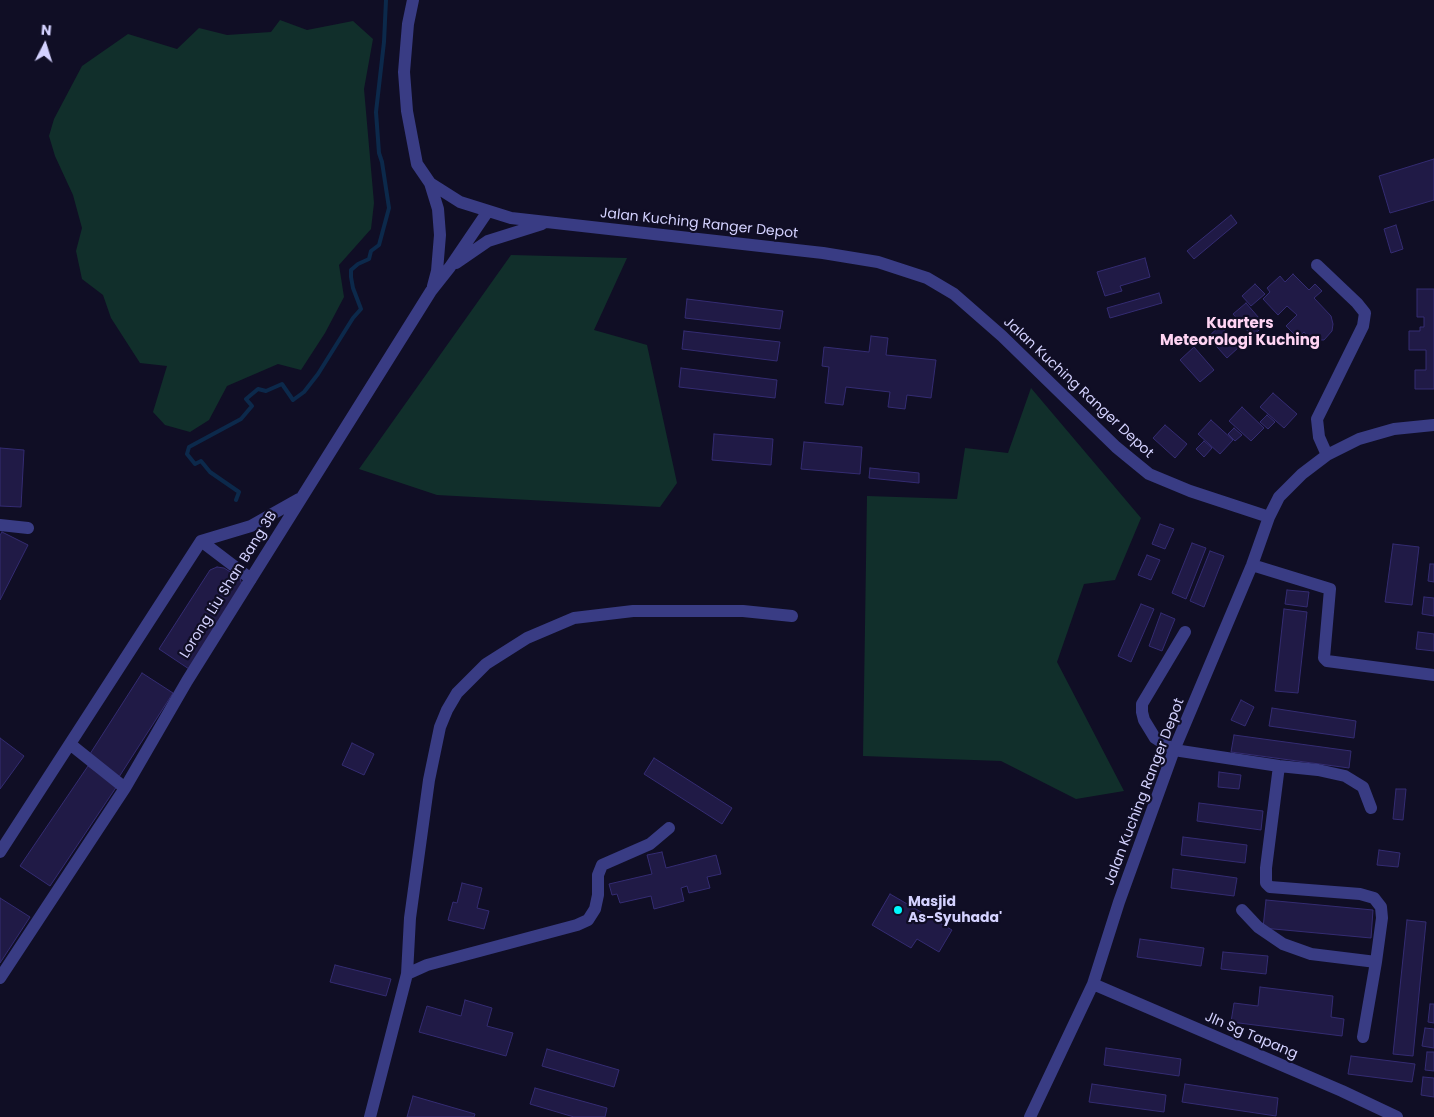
<!DOCTYPE html>
<style>
body{margin:0}
#map{position:relative;width:1434px;height:1117px;overflow:hidden;background:#100e25;font-family:Poppins,sans-serif}
canvas{display:block}
.north{position:absolute;left:20px;top:20px;width:50px;height:50px;-webkit-text-stroke:4px #100e25;paint-order:stroke;rotate:5deg;font-size:14px;font-weight:700;line-height:20px;text-align:center;color:#d4d2ff}
.north::after{content:'';display:block;margin:auto;width:18px;height:22px;background:#d4d2ff;clip-path:polygon(50% 0,100% 100%,50% 72%,0 100%)}
</style>
<div id="map">
<canvas width="1434" height="1117"></canvas>
<div class="north">N</div>
</div>
<script>
const ctx = document.querySelector('canvas').getContext('2d');
ctx.lineJoin = 'round';
function fillPath(path, color) {
  ctx.fillStyle = color;
  ctx.fill(path, 'evenodd');
}
function poly(rows) {
  const path = new Path2D();
  for (const r of rows) {
    path.moveTo(r[0], r[1]);
    for (let i = 2; i < r.length; i += 2) path.lineTo(r[i], r[i + 1]);
  }
  return path;
}
function trace(path, color, width, dash) {
  ctx.strokeStyle = color;
  ctx.lineWidth = width;
  ctx.lineCap = dash ? 'butt' : 'round';
  ctx.setLineDash(dash || []);
  ctx.stroke(path);
}
function write(font, color, halo, rows, align = 'center') {
  ctx.font = font + ' Poppins,sans-serif';
  ctx.lineWidth = 4.5;
  ctx.setLineDash([]);
  ctx.textBaseline = 'middle';
  ctx.strokeStyle = halo;
  ctx.fillStyle = color;
  for (const [text, x, y, turn = 0] of rows) {
    ctx.save();
    ctx.translate(x, y);
    ctx.rotate((+turn || 0) * Math.PI / 180);
    ctx.textAlign = isNaN(turn) ? turn : align;
    if (halo) ctx.strokeText(text, 0, 0);
    ctx.fillText(text, 0, 0);
    ctx.restore();
  }
}
fillPath(poly([
 [280,20,307,30,353,21,373,39,364,89,374,203,371,229,339,265,344,297,325,333,301,370,278,364,227,386,209,420,190,432,165,425,153,412,167,366,140,363,111,318,103,295,82,279,76,251,82,228,73,195,55,156,49,136,54,119,82,66,128,34,177,49,199,28,227,35,271,32],
 [511,255,627,258,594,330,647,345,677,483,660,507,437,495,359,469],
 [1031,388,1141,518,1115,580,1084,584,1057,662,1124,791,1076,799,1001,761,863,756,867,496,957,499,965,448,1008,453]
]), '#112f2b');
trace(poly([
 [236,500,239,492,210,472,201,461,195,464,187,454,189,447,241,419,252,406,246,399,258,389,266,391,282,384,293,400,304,392,318,374,353,318,361,309,353,288,351,277,351,270,358,264,369,259,371,251,379,245,389,208,382,162,379,153,376,112,384,42,386,0]
]), '#0c294b', 4);
const building = poly([
 [1434,159,1434,200,1390,213,1379,176,1434,159],
 [1231,215,1237,223,1194,259,1187,251,1231,215],
 [1396,225,1403,249,1391,253,1384,229,1396,225],
 [1145,258,1150,277,1120,286,1122,291,1105,296,1097,272,1145,258],
 [1293,274,1309,290,1315,284,1322,291,1314,298,1331,316,1333,324,1332,331,1324,340,1311,340,1304,332,1298,338,1286,326,1297,315,1287,306,1278,315,1263,299,1270,292,1267,288,1280,276,1285,282,1293,274],
 [1255,284,1265,294,1251,306,1242,296,1255,284],
 [1417,289,1434,289,1434,389,1415,389,1415,370,1426,370,1426,350,1409,350,1409,331,1420,331,1420,327,1424,327,1424,317,1417,317,1417,289],
 [1159,293,1162,303,1110,318,1107,308,1159,293],
 [687,299,783,311,780,329,685,318,687,299],
 [1246,303,1265,325,1252,336,1233,314,1246,303],
 [1220,326,1239,347,1227,358,1208,337,1220,326],
 [684,331,780,342,777,361,682,349,684,331],
 [871,336,888,338,886,355,936,360,931,398,907,395,905,409,888,407,890,392,846,387,843,405,825,403,829,367,822,366,824,347,869,352,871,336],
 [1194,347,1214,370,1200,382,1180,360,1194,347],
 [681,368,777,380,775,398,679,387,681,368],
 [1273,393,1297,414,1284,428,1260,407,1273,393],
 [1242,407,1264,428,1251,441,1229,421,1242,407],
 [1267,415,1275,422,1268,429,1260,422,1267,415],
 [1211,420,1233,440,1220,454,1198,434,1211,420],
 [1165,425,1187,444,1175,458,1153,438,1165,425],
 [1234,428,1242,435,1235,441,1228,434,1234,428],
 [714,434,773,439,771,465,712,460,714,434],
 [1204,441,1212,448,1204,457,1196,449,1204,441],
 [804,442,862,447,860,474,801,469,804,442],
 [0,448,24,450,21,507,0,506,0,448],
 [870,468,919,473,919,483,869,478,870,468],
 [1160,524,1174,529,1165,549,1152,544,1160,524],
 [2,532,28,545,0,600,0,535,2,532],
 [1192,543,1206,548,1186,599,1172,593,1192,543],
 [1393,544,1419,547,1412,605,1385,602,1393,544],
 [1210,551,1224,556,1204,607,1190,601,1210,551],
 [1147,555,1160,560,1151,580,1138,575,1147,555],
 [1430,564,1434,564,1434,582,1428,581,1430,564],
 [217,567,224,568,240,578,242,585,189,669,159,649,210,570,217,567],
 [1287,590,1309,592,1307,607,1285,604,1287,590],
 [1424,597,1434,598,1434,616,1422,614,1424,597],
 [1141,604,1154,609,1131,662,1118,656,1141,604],
 [1284,609,1307,612,1298,693,1275,691,1284,609],
 [1161,613,1175,619,1162,651,1149,646,1161,613],
 [1418,632,1434,634,1434,651,1416,649,1418,632],
 [142,673,173,693,119,777,88,757,142,673],
 [1241,700,1254,707,1245,726,1231,720,1241,700],
 [1272,708,1356,721,1354,738,1269,726,1272,708],
 [1234,735,1351,751,1349,768,1231,752,1234,735],
 [0,738,24,756,0,789,0,738],
 [352,743,374,754,364,775,342,765,352,743],
 [654,758,732,808,722,824,644,774,654,758],
 [88,766,117,786,50,886,20,866,88,766],
 [1219,772,1241,775,1239,789,1218,787,1219,772],
 [1396,789,1406,789,1403,820,1393,819,1396,789],
 [1199,803,1263,811,1261,830,1197,821,1199,803],
 [1183,837,1247,845,1245,863,1181,855,1183,837],
 [1379,850,1400,853,1398,867,1377,865,1379,850],
 [662,852,666,868,716,855,721,874,707,877,710,888,689,893,687,886,681,888,684,901,654,909,651,896,620,903,617,894,612,895,609,884,652,874,647,855,662,852],
 [1173,869,1237,878,1234,896,1171,888,1173,869],
 [462,883,482,888,477,908,489,911,484,929,448,920,453,902,457,903,462,883],
 [890,894,952,930,939,952,917,939,911,948,872,925,890,894],
 [0,898,30,917,0,963,0,898],
 [1266,900,1373,910,1371,938,1263,928,1266,900],
 [1407,920,1426,922,1413,1056,1393,1054,1407,920],
 [1140,939,1204,948,1201,966,1137,957,1140,939],
 [1223,952,1268,956,1266,974,1221,969,1223,952],
 [335,965,391,979,386,996,330,982,335,965],
 [1260,987,1333,996,1331,1017,1344,1019,1342,1036,1231,1022,1234,1003,1258,1006,1260,987],
 [465,1000,492,1008,487,1026,513,1033,506,1056,419,1032,427,1006,461,1016,465,1000],
 [1430,1004,1434,1004,1434,1023,1428,1022,1430,1004],
 [1425,1028,1434,1029,1434,1048,1422,1046,1425,1028],
 [1106,1048,1181,1059,1179,1076,1104,1065,1106,1048],
 [547,1049,619,1070,614,1087,542,1066,547,1049],
 [1427,1052,1434,1052,1434,1071,1425,1070,1427,1052],
 [1351,1056,1415,1064,1412,1082,1348,1074,1351,1056],
 [1423,1077,1434,1078,1434,1097,1421,1095,1423,1077],
 [1092,1084,1166,1095,1164,1112,1089,1102,1092,1084],
 [1185,1084,1278,1098,1276,1116,1182,1102,1185,1084],
 [535,1088,607,1108,605,1117,574,1117,530,1104,535,1088],
 [413,1096,475,1114,474,1117,407,1117,413,1096]
]);
fillPath(building, '#201a46');
trace(building, '#342c72', 1);
trace(poly([
 [413,0,408,24,404,72,407,111,417,164,430,183,460,202,511,218,823,253,878,262,927,278,954,294,1002,336,1116,447,1149,474,1190,491,1269,517],
 [430,183,438,209,440,235,437,271,433,286],
 [456,263,488,241,542,224],
 [1317,265,1357,303,1365,313,1363,326,1317,419,1319,437,1327,455],
 [0,525,28,528],
 [201,541,251,579],
 [1252,565,1330,589,1324,658,1327,661,1434,675],
 [1185,632,1142,704,1142,712,1144,720,1155,738,1174,750,1279,766,1318,770,1345,776,1363,787,1371,808],
 [70,744,125,788],
 [1279,766,1266,868,1266,883,1270,887,1360,894,1374,898,1381,907,1382,918,1376,962,1363,1037],
 [0,852,201,541,251,526,299,499],
 [1242,910,1258,927,1283,944,1311,954,1376,962],
 [407,974,410,918,429,780,440,727,447,710,457,693,486,664,527,638,574,618,633,611,743,611,792,616],
 [0,978,125,788,187,681,431,291,450,267,488,211],
 [1093,984,1342,1091,1397,1117],
 [370,1117,407,974,427,965,577,925,588,920,595,909,598,895,598,875,602,865,650,844,669,828],
 [1030,1117,1093,984,1119,902,1174,750,1252,565,1269,517,1279,497,1302,474,1327,455,1359,439,1394,429,1434,425]
]), '#393c84', 12);
for (const [x, y, r, color] of [
 [898,910,5,"#00f8fd"]
]) {
  const dot = new Path2D();
  dot.arc(x, y, r, 0, 2 * Math.PI);
  ctx.fillStyle = color;
  ctx.fill(dot);
  trace(dot, '#100e25', 2);
}
write('14px', '#d4d2ff', '#100e25', [
 ["Jalan Kuching Ranger Depot",699,224,6],
 ["Jalan Kuching Ranger Depot",1078,388,43],
 ["Lorong Liu Shan Bang 3B",229,585,-58],
 ["Jalan Kuching Ranger Depot",1145,792,-69],
 ["Jln Sg Tapang",1251,1036,23]
]);
write('bold 14px', '#d4d2ff', '#100e25', [
 ["Masjid",908,902],
 ["As-Syuhada'",908,918]
], 'left');
write('bold 15px', '#ffd4f3', '#100e25', [
 ["Kuarters",1240,324],
 ["Meteorologi Kuching",1240,341]
]);
</script>
